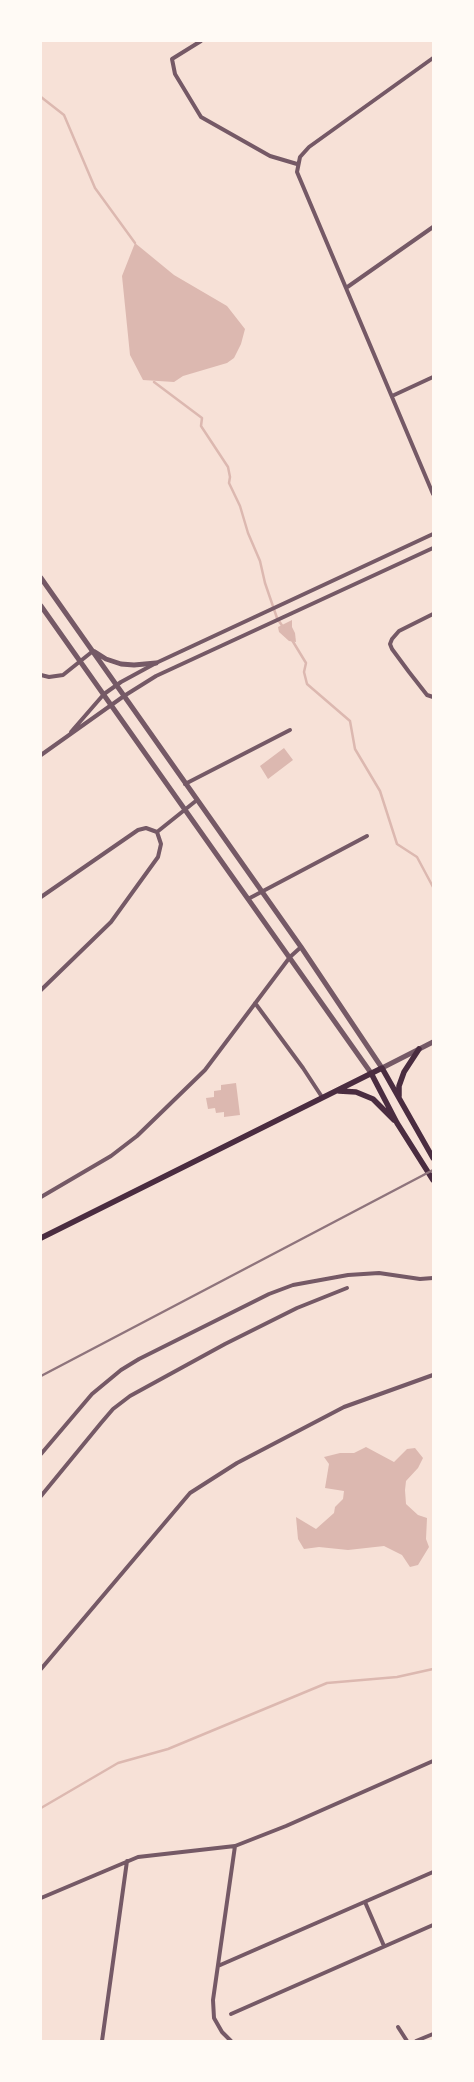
<!DOCTYPE html>
<style>
body{margin:0}
#map{position:relative;width:474px;height:2082px;overflow:hidden;background:#f7e1d7;font-family:"Exo 2",sans-serif}
canvas{display:block}
.frame{position:absolute;inset:0;border:42px solid #fffaf5;pointer-events:none}
</style>
<div id="map">
<canvas width="474" height="2082"></canvas>
<div class="frame"></div>
</div>
<script>
const ctx = document.querySelector('canvas').getContext('2d');
ctx.lineJoin = 'round';
function fillPath(path, color) {
  ctx.fillStyle = color;
  ctx.fill(path, 'evenodd');
}
function poly(rows) {
  const path = new Path2D();
  for (const r of rows) {
    path.moveTo(r[0], r[1]);
    for (let i = 2; i < r.length; i += 2) path.lineTo(r[i], r[i + 1]);
  }
  return path;
}
function trace(path, color, width, dash) {
  ctx.strokeStyle = color;
  ctx.lineWidth = width;
  ctx.lineCap = dash ? 'butt' : 'round';
  ctx.setLineDash(dash || []);
  ctx.stroke(path);
}
fillPath(poly([
 [135,243,174,275,227,306,245,329,241,344,234,358,227,363,183,376,174,382,143,380,130,355,122,276],
 [292,620,292,627,295,633,296,642,289,641,279,632,278,627],
 [284,748,293,760,268,779,260,766],
 [236,1083,240,1115,224,1117,224,1112,216,1113,215,1108,208,1109,206,1098,214,1097,214,1091,221,1090,221,1085],
 [366,1447,394,1462,407,1449,415,1448,423,1458,418,1468,406,1481,405,1490,406,1504,418,1515,427,1518,426,1539,429,1547,418,1565,410,1567,402,1555,384,1546,348,1550,319,1547,304,1549,298,1539,296,1517,316,1529,334,1513,335,1507,343,1499,344,1491,325,1488,329,1464,324,1457,340,1453,354,1453]
]), '#dcb8b0');
trace(poly([
 [41,97,64,115,95,188,135,243],
 [154,382,202,418,201,426,228,467,230,477,229,483,240,506,248,533,260,561,265,583,277,618,283,627],
 [292,640,306,663,304,672,307,684,350,721,355,749,380,791,397,844,417,857,433,887],
 [41,1808,118,1763,168,1749,327,1683,397,1677,433,1669]
]), '#dcb8b0', 2.5);
trace(poly([
 [201,41,172,59,175,74,201,117,270,156,297,164],
 [433,58,309,147,300,157,297,172,433,494],
 [346,288,433,227],
 [392,396,433,377],
 [433,614,399,631,392,639,390,644,392,649,409,672,427,695,433,697],
 [41,675,49,677,63,675,93,651],
 [71,732,104,694,121,682,156,663,433,534],
 [41,755,124,696,156,676,433,548],
 [185,784,290,730],
 [41,897,138,830,146,828,157,832],
 [248,899,367,836],
 [41,990,111,922,158,857,161,844,157,832,197,800],
 [255,1003,303,1068,322,1097],
 [41,1197,111,1156,137,1136,205,1070,290,957,301,947],
 [41,1454,92,1394,121,1370,139,1359,269,1294,293,1285,348,1275,379,1273,420,1279,433,1278],
 [41,1496,101,1423,113,1409,130,1396,225,1344,297,1308,347,1288],
 [41,1669,190,1493,237,1463,344,1407,433,1375],
 [41,1898,138,1857,235,1846,286,1826,433,1761],
 [365,1902,384,1946],
 [218,1966,433,1872],
 [231,2014,433,1925],
 [398,2027,407,2041],
 [102,2041,127,1861],
 [231,2041,222,2032,214,2018,213,2000,235,1846],
 [416,2041,433,2034]
]), '#755966', 4);
trace(poly([
 [41,578,301,947,382,1068,433,1042],
 [41,606,371,1073],
 [95,652,106,659,121,664,134,665,156,663]
]), '#755966', 5);
trace(poly([
 [371,1073,397,1123,433,1180],
 [339,1091,356,1092,373,1099,394,1120],
 [399,1096,399,1086,404,1072,419,1049],
 [41,1238,382,1068,433,1158]
]), '#4a2c40', 5.5);
trace(poly([
 [41,1376,433,1170]
]), '#8f747c', 2.5);
</script>
